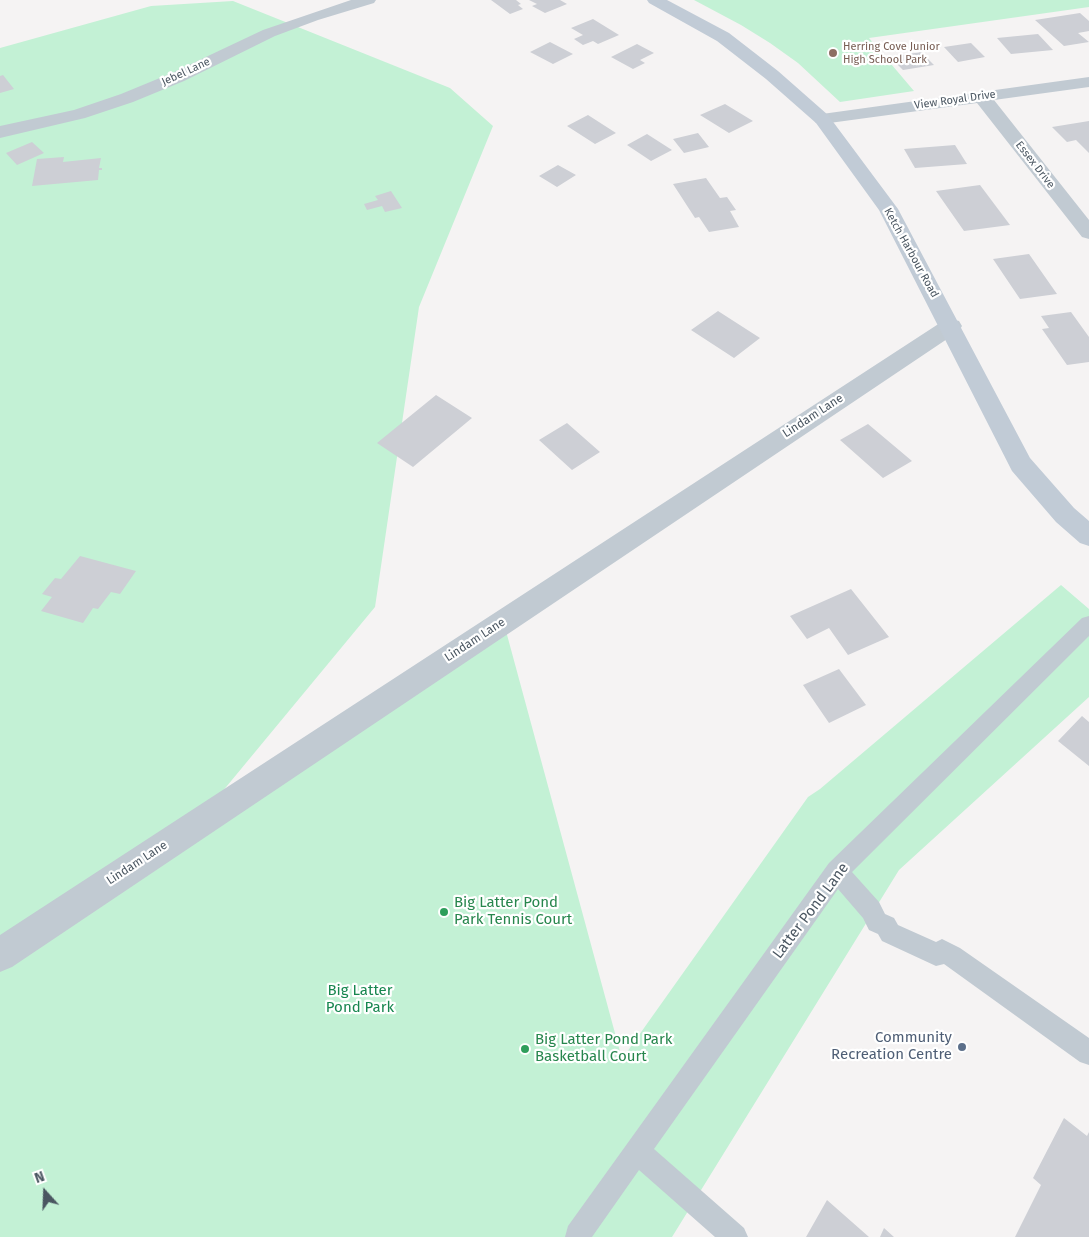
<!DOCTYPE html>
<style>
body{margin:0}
#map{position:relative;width:1089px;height:1237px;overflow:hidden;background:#f5f3f3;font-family:"Fira Sans",sans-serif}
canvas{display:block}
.north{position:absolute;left:20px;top:1167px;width:50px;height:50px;-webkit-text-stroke:4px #fff;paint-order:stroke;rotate:340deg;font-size:14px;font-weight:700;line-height:20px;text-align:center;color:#4a5661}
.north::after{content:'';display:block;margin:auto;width:18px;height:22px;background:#4a5661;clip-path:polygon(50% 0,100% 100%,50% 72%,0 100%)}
</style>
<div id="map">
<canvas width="1089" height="1237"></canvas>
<div class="north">N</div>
</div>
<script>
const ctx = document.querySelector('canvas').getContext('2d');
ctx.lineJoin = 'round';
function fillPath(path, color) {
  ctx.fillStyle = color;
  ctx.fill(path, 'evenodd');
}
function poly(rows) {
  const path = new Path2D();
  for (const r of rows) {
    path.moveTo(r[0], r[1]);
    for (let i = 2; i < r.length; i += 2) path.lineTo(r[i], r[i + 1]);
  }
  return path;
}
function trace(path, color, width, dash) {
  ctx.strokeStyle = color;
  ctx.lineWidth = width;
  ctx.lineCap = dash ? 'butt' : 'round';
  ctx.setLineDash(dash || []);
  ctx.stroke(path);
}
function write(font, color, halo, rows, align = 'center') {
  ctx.font = font + ' "Fira Sans",sans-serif';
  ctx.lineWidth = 4.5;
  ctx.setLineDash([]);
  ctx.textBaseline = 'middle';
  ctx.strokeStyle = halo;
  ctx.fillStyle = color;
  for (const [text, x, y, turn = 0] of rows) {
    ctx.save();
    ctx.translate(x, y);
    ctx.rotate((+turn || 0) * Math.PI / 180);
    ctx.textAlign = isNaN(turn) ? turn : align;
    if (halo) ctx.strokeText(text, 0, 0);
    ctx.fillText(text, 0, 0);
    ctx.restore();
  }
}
fillPath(poly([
 [694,0,1089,0,1089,7,869,38,914,91,840,102,798,63,770,43,741,25],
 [233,1,450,88,493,126,419,307,375,607,198,821,503,620,622,1059,808,797,820,789,1061,585,1089,609,1089,697,899,870,672,1237,0,1237,0,48,151,6]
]), '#c3f1d5');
fillPath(poly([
 [491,0,516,0,521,4,518,5,523,9,510,14],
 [529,0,560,0,567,4,545,13,532,6,537,4],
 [1080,13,1089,21,1089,31,1078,33,1089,42,1064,46,1035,20],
 [593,19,619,35,598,44,593,41,583,45,574,39,583,35,571,28],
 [1038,34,1053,50,1011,54,997,38],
 [550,42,573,54,553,64,530,52],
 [971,43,985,57,958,62,944,47],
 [637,44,654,53,640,60,645,63,633,69,611,57],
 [921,52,934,65,903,70,890,57],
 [3,75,14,89,0,93,0,76],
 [725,104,753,121,729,133,700,115],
 [588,115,616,133,595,144,567,126],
 [1089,121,1089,153,1076,140,1067,142,1052,127],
 [698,133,709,147,684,153,673,139],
 [647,134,672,150,651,161,627,145],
 [32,142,44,153,17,165,6,153],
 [955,145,967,164,915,168,904,149],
 [64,157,63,162,101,158,99,168,102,168,102,170,99,170,98,180,32,186,37,159],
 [558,165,576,175,557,187,539,176],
 [706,178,720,198,727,197,736,210,730,211,739,227,709,232,699,217,695,218,673,184],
 [980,185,1010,225,964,231,936,191],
 [391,191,402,208,385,212,382,206,367,210,364,204,378,200,375,196],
 [1029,254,1057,294,1020,299,993,259],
 [718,311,760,338,734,358,691,330],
 [1071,312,1089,337,1089,362,1067,365,1042,329,1049,328,1041,316],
 [436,395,472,418,413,467,377,443],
 [567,423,600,452,572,470,539,440],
 [868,424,912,461,883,478,840,440],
 [80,556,136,571,120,594,111,592,98,609,93,608,83,623,41,611,52,597,42,594,55,578,61,579],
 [851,589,889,637,848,655,829,628,807,639,790,616],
 [839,669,866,705,829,723,803,685],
 [1082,716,1089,722,1089,766,1058,741],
 [1064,1118,1087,1136,1089,1132,1089,1237,1015,1237,1041,1185,1033,1178],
 [827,1200,869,1237,806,1237],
 [884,1228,894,1237,880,1237]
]), '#cdcfd5');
fillPath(poly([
 [1089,616,1089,636,852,872,879,902,885,914,894,918,898,925,936,942,942,939,960,948,1089,1038,1089,1065,1080,1062,944,964,936,966,882,941,878,934,869,930,863,918,838,889,654,1149,744,1228,748,1237,715,1237,639,1170,592,1237,565,1237,568,1226,829,863,1082,618,1089,616]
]), '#c1cad2');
fillPath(poly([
 [351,0,376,0,374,3,318,20,275,36,184,81,133,102,85,118,0,138,0,126,74,110,121,94,172,73,263,30,351,0],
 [1089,77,1089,87,994,100,1089,220,1089,239,1082,237,977,103,822,124,816,123,813,119,816,115,822,114,1089,77],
 [951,319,959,321,962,326,959,331,12,967,0,972,0,935,943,321,951,319]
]), '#c1cad2');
fillPath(poly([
 [647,0,667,0,729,33,778,71,828,115,898,209,1030,458,1074,508,1089,521,1089,546,1080,543,1056,522,1012,471,879,210,816,123,766,79,717,41,649,3,647,0]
]), '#c1cbd6');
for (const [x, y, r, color] of [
 [833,53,5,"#8d6e63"],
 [444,912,5,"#2e9e5b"],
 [962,1047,5,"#5c6f8a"],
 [525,1049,5,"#2e9e5b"]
]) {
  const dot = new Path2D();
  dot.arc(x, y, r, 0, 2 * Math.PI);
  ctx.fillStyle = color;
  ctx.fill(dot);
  trace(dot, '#fff', 2);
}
write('11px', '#785e54', '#fff', [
 ["Herring Cove Junior",843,47],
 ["High School Park",843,60]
], 'left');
write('11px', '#4a5661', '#fff', [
 ["Jebel Lane",186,72,-25],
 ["View Royal Drive",955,100,-8],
 ["Essex Drive",1035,165,52],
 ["Ketch Harbour Road",911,253,61]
]);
write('12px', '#4a5661', '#fff', [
 ["Lindam Lane",813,416,-33],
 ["Lindam Lane",475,640,-33],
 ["Lindam Lane",137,863,-33]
]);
write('15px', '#27864d', '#fff', [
 ["Big Latter Pond",454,903],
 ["Park Tennis Court",454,920],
 ["Big Latter Pond Park",535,1040],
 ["Basketball Court",535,1057]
], 'left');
write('15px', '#4a5661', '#fff', [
 ["Latter Pond Lane",811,911,-53]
]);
write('15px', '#17864f', '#fff', [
 ["Big Latter",360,991],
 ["Pond Park",360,1008]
]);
write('15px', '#4e5e75', '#fff', [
 ["Community",952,1038],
 ["Recreation Centre",952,1055]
], 'right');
</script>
